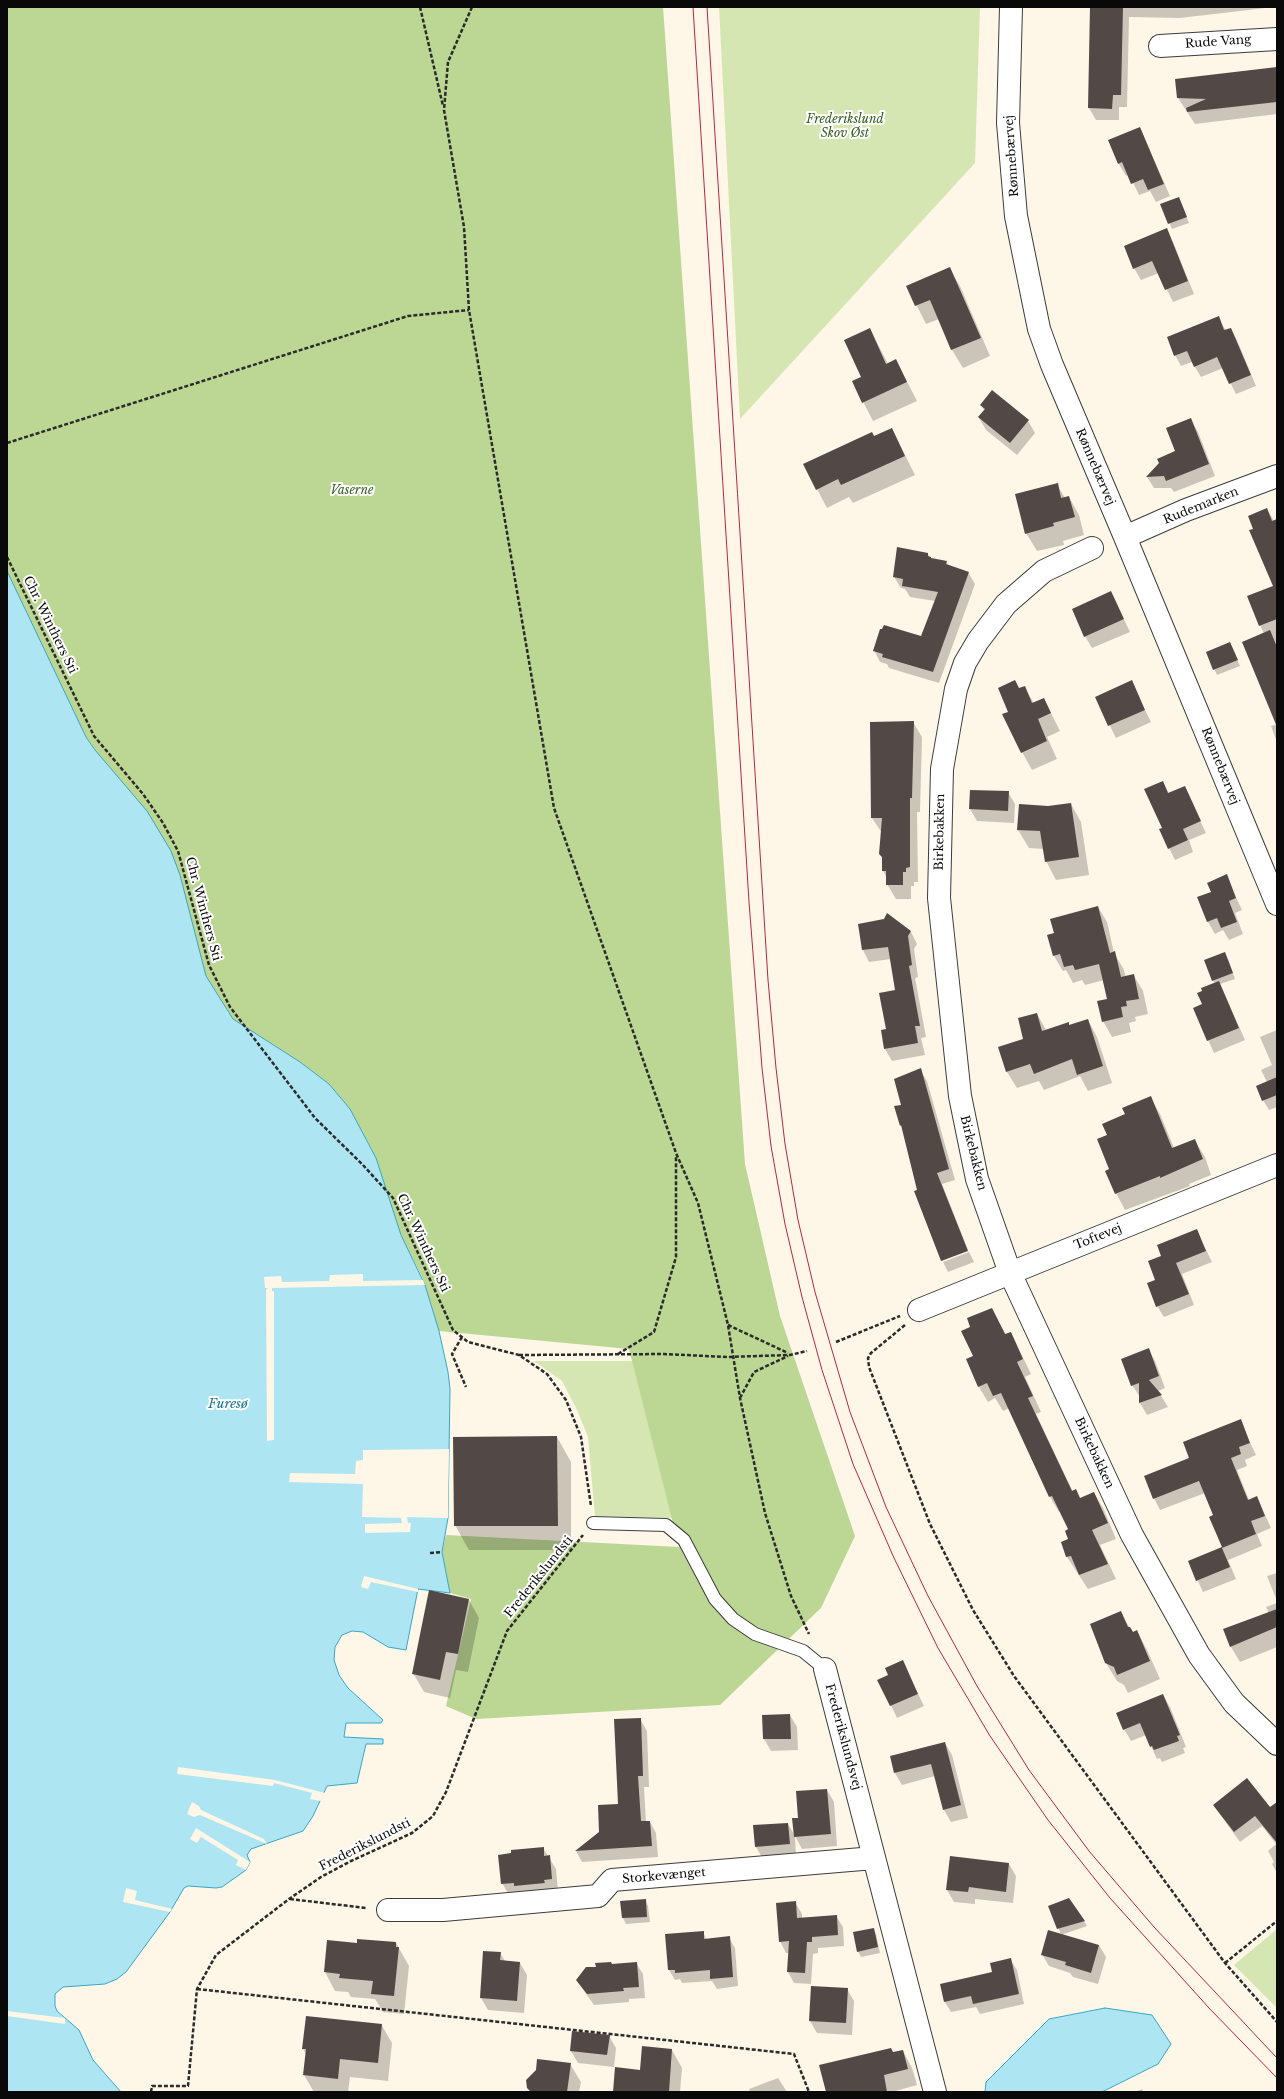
<!DOCTYPE html>
<meta charset="utf-8">
<style>
body{margin:0}
#map{position:relative;width:1284px;height:2099px;overflow:hidden;background:#fef6e7;font-family:"Libre Baskerville",serif}
canvas{display:block}
.frame{position:absolute;inset:0;border:8px solid #090909;pointer-events:none}
</style>
<div id="map">
<canvas width="1284" height="2099"></canvas>
<div class="frame"></div>
</div>
<script>
const ctx = document.querySelector('canvas').getContext('2d');
ctx.lineJoin = 'round';
function fillPath(path, color) {
  ctx.fillStyle = color;
  ctx.fill(path, 'evenodd');
}
function poly(rows) {
  const path = new Path2D();
  for (const r of rows) {
    path.moveTo(r[0], r[1]);
    for (let i = 2; i < r.length; i += 2) path.lineTo(r[i], r[i + 1]);
  }
  return path;
}
function trace(path, color, width, dash) {
  ctx.strokeStyle = color;
  ctx.lineWidth = width;
  ctx.lineCap = dash ? 'butt' : 'round';
  ctx.setLineDash(dash || []);
  ctx.stroke(path);
}
function write(font, color, halo, rows, align = 'center') {
  ctx.font = font + ' "Libre Baskerville",serif';
  ctx.lineWidth = 4;
  ctx.setLineDash([]);
  ctx.textBaseline = 'middle';
  ctx.strokeStyle = halo;
  ctx.fillStyle = color;
  for (const [text, x, y, turn = 0] of rows) {
    ctx.save();
    ctx.translate(x, y);
    ctx.rotate((+turn || 0) * Math.PI / 180);
    ctx.textAlign = isNaN(turn) ? turn : align;
    if (halo) ctx.strokeText(text, 0, 0);
    ctx.fillText(text, 0, 0);
    ctx.restore();
  }
}
fillPath(poly([
 [719,7,980,7,975,163,740,419],
 [534,1361,633,1361,672,1518,595,1516,588,1437,577,1410,562,1381],
 [1277,1929,1277,2008,1234,1965]
]), '#d6e6b3');
fillPath(poly([
 [7,7,663,7,745,1164,780,1316,855,1536,821,1608,720,1705,476,1719,446,1706,471,1599,450,1593,442,1552,446,1535,679,1547,629,1349,439,1331,423,1279,401,1235,390,1206,376,1158,350,1109,329,1084,300,1062,233,1019,206,976,95,750,86,737,63,691,7,571]
]), '#bcd693');
const water = poly([
 [7,571,86,737,95,750,147,811,171,851,180,875,206,976,233,1019,300,1062,329,1084,350,1109,376,1158,401,1235,425,1285,439,1331,448,1372,450,1389,448,1518,442,1552,450,1593,418,1589,406,1650,388,1647,363,1632,352,1631,342,1635,335,1647,334,1660,339,1675,348,1688,383,1720,381,1723,346,1723,344,1737,383,1739,383,1744,366,1744,357,1783,327,1786,313,1816,303,1831,251,1849,247,1855,250,1862,246,1870,222,1887,216,1888,188,1886,184,1888,170,1912,126,1972,117,1979,105,1984,63,1987,55,1994,55,2006,57,2011,79,2030,93,2060,121,2092,7,2092,7,571],
 [1105,2008,1152,2015,1171,2044,1158,2064,1102,2092,985,2092,986,2082,1049,2019,1105,2008]
]);
fillPath(water, '#ade5f3');
trace(water, '#37a6c8', 1);
fillPath(poly([
 [363,1274,363,1281,423,1280,425,1285,272,1288,272,1291,274,1291,274,1440,267,1441,266,1290,268,1288,265,1288,264,1277,281,1276,282,1282,329,1281,330,1275],
 [449,1449,448,1518,407,1517,408,1523,411,1523,410,1532,365,1533,365,1524,402,1523,401,1518,362,1517,363,1484,289,1482,290,1473,355,1474,356,1461,363,1460,363,1450],
 [364,1576,418,1589,418,1592,371,1582,368,1589,361,1587],
 [178,1767,275,1780,325,1793,321,1801,310,1799,312,1793,274,1783,273,1786,177,1774],
 [192,1802,199,1806,201,1810,264,1839,267,1844,200,1815,194,1817,187,1814],
 [196,1828,250,1862,246,1870,236,1865,238,1860,201,1837,197,1843,190,1839],
 [126,1888,137,1891,135,1900,172,1909,170,1912,123,1902],
 [7,2011,65,2018,65,2024,7,2016]
]), '#fef6e7');
fillPath(poly([
 [1091,7,1274,7,1180,18,1129,17,1127,107,1119,107,1119,120,1096,120,1089,108],
 [1277,68,1277,114,1195,124,1178,98],
 [1140,128,1170,196,1156,202,1150,191,1139,195,1129,174,1126,176,1119,164,1109,141],
 [1162,204,1181,204,1189,223,1172,229],
 [1166,230,1173,242,1194,294,1173,302,1159,273,1141,280,1134,268],
 [949,268,960,286,990,356,963,368,952,350,939,319,926,324,907,286],
 [1218,317,1226,331,1231,329,1237,340,1256,386,1236,394,1223,368,1201,377,1192,362,1181,366,1175,355],
 [870,329,888,364,896,360,917,401,873,421,853,382,863,377],
 [981,405,1028,421,1035,433,1017,455,986,430,979,418,984,410],
 [1191,420,1198,432,1215,476,1174,492,1171,488,1154,488,1147,477,1176,452],
 [892,429,915,475,853,503,849,497,827,508,817,489],
 [1057,485,1065,498,1069,497,1079,515,1084,535,1063,541,1064,545,1037,551,1026,533],
 [1267,509,1274,521,1277,520,1277,742,1271,726,1277,724,1264,634,1248,597,1274,587,1254,530],
 [928,554,931,560,946,562,948,565,968,572,975,584,939,683,889,668,887,664,880,662,874,650,922,638,935,601,910,597,905,589,901,588,894,577],
 [1111,593,1130,632,1092,648,1085,636],
 [1230,643,1240,666,1217,675,1207,653],
 [1131,682,1151,722,1116,738,1096,698],
 [1024,687,1034,703,1044,699,1060,731,1047,737,1057,759,1032,770,1022,752,1009,712,1019,689],
 [913,722,922,737,920,812,917,812,918,882,914,882,914,886,911,886,911,899,896,899,887,884,887,878,883,871,882,833,872,818],
 [1163,782,1169,794,1184,787,1206,833,1189,840,1193,852,1175,860,1160,830,1163,829],
 [1008,792,1015,804,1014,823,977,821,970,809],
 [1071,804,1081,822,1089,875,1056,880,1046,861,1044,849,1029,848,1018,830],
 [1226,876,1242,910,1235,913,1243,934,1229,940,1223,930,1215,934,1208,922,1212,892],
 [1098,907,1107,922,1114,953,1123,968,1126,977,1134,976,1143,991,1148,1014,1135,1017,1136,1021,1129,1023,1131,1032,1112,1037,1103,1021,1109,1000,1104,980,1085,985,1082,980,1073,983,1066,970,1063,971,1054,956,1048,935,1055,934],
 [887,915,911,932,917,944,914,949,918,977,915,978,926,1037,921,1038,925,1055,892,1061,885,1049,882,1031,887,1030,896,991,891,959,869,962,863,950,859,925,884,919],
 [1228,959,1235,979,1220,984,1245,1040,1214,1053,1194,1008,1203,1005,1215,984,1213,980],
 [1037,1014,1046,1030,1068,1023,1070,1026,1088,1020,1097,1037,1112,1083,1088,1091,1080,1076,1044,1090,1039,1081,1017,1088,1007,1072],
 [1277,1030,1277,1107,1269,1110,1263,1100,1267,1082,1261,1070,1272,1065,1260,1037],
 [920,1070,927,1081,955,1180,942,1184,968,1250,942,1261,915,1192,918,1190,903,1130,896,1107,902,1105],
 [1150,1097,1160,1114,1174,1148,1195,1141,1205,1157,1211,1175,1189,1184,1190,1186,1125,1210,1116,1193,1109,1136,1126,1115],
 [1197,1231,1212,1262,1182,1274,1194,1305,1164,1317,1157,1306,1156,1280,1163,1257],
 [969,1252,974,1262,948,1272,943,1262],
 [992,1309,1006,1335,1011,1333,1031,1374,1025,1377,1041,1412,1036,1414,1073,1492,1080,1499,1094,1493,1103,1508,1116,1539,1100,1545,1116,1579,1088,1589,1067,1557,1062,1542,1069,1540,1069,1530,1060,1511,1059,1512,1050,1497,1009,1408,1003,1411,995,1398,988,1402,979,1387,967,1360,974,1357,972,1327],
 [1148,1349,1155,1361,1165,1388,1158,1391,1168,1407,1147,1415,1140,1403,1140,1397,1132,1385],
 [1240,1421,1256,1455,1245,1460,1247,1466,1237,1470,1249,1500,1257,1497,1271,1528,1257,1534,1262,1546,1228,1560,1236,1579,1203,1592,1189,1561,1223,1548,1210,1517,1215,1516,1205,1493,1160,1510,1154,1498,1191,1459],
 [557,1437,571,1462,571,1550,469,1550,455,1525],
 [1277,1573,1277,1601,1267,1576],
 [469,1600,479,1618,468,1672,456,1670,450,1698,424,1692,413,1673],
 [1277,1603,1277,1647,1240,1662,1231,1647,1269,1613,1266,1607],
 [1120,1612,1133,1633,1137,1631,1147,1650,1160,1679,1128,1693,1124,1685,1117,1681,1106,1663],
 [902,1661,924,1706,897,1718,879,1680,890,1676],
 [1163,1695,1170,1707,1186,1747,1183,1748,1185,1753,1162,1762,1160,1758,1157,1759,1146,1735,1131,1741,1124,1729],
 [790,1715,797,1727,798,1750,771,1751,764,1739,763,1716],
 [640,1719,647,1731,649,1787,644,1787,646,1822,650,1822,656,1833,658,1857,582,1862,576,1851,601,1833,619,1805],
 [945,1743,952,1755,968,1818,951,1822,944,1810,935,1776,902,1785,895,1773],
 [827,1790,834,1802,837,1846,802,1849,795,1836,796,1856,763,1859,756,1847,788,1824,795,1836,799,1819],
 [1277,1803,1277,1873,1272,1864,1274,1862,1268,1851,1276,1844,1262,1826,1240,1842,1214,1806,1270,1809],
 [543,1848,556,1869,558,1891,509,1895,502,1883],
 [1009,1864,1016,1876,1013,1903,975,1899,975,1904,954,1902,947,1890],
 [645,1900,648,1906,650,1922,626,1924,623,1918],
 [795,1902,802,1914,802,1918,836,1916,843,1927,844,1946,818,1948,818,1953,813,1954,811,1984,794,1983,788,1972,789,1953,786,1953,780,1941],
 [1050,1906,1084,1921,1087,1926,1061,1935],
 [873,1929,876,1934,880,1953,861,1957,858,1951],
 [703,1932,707,1940,729,1938,735,1948,738,1986,717,1989,712,1981,682,1983,680,1979,675,1980,669,1970],
 [328,1941,358,1944,396,1943,409,1966,404,2014,383,2012,375,1999,351,1997,348,1992,335,1991,325,1972],
 [1099,1945,1106,1957,1098,1984,1073,1977,1070,1973,1049,1966,1042,1954],
 [500,1953,505,1961,520,1963,527,1975,524,2013,488,2010,481,1998],
 [1010,1959,1017,1970,1024,2004,980,2014,976,2007,951,2012,945,2002,941,1985,993,1973],
 [636,1963,643,1974,645,1998,629,1999,629,2002,594,2005,577,1981,612,1965],
 [847,1989,854,2001,852,2035,817,2033,810,2021],
 [381,2024,392,2043,388,2081,350,2077,348,2092,314,2092,304,2075,306,2054,303,2049],
 [609,2036,616,2048,614,2067,578,2063,571,2051],
 [672,2050,682,2068,680,2092,614,2092],
 [903,2051,912,2068,917,2085,892,2092,827,2092,893,2053],
 [570,2064,581,2082,579,2092,530,2092,528,2088,537,2070],
 [778,2078,787,2092,750,2092,749,2089],
 [1142,2089,1143,2092,1135,2092]
]), '#0003');
fillPath(poly([
 [1090,7,1123,7,1121,95,1113,95,1112,109,1088,108],
 [1277,67,1277,102,1187,112,1186,108,1206,99,1177,98,1175,79],
 [1140,127,1164,184,1148,190,1143,179,1131,184,1122,162,1118,164,1108,140],
 [1179,197,1187,217,1168,224,1160,204],
 [1167,228,1188,281,1165,290,1152,261,1133,269,1124,246],
 [950,267,981,338,951,350,930,300,915,306,906,286],
 [1219,316,1224,330,1231,328,1251,375,1229,384,1217,357,1194,367,1187,351,1174,356,1167,337],
 [870,328,886,364,896,359,907,382,862,403,852,381,861,377,844,340],
 [992,390,1029,420,1010,443,978,417,985,409,980,405],
 [1191,418,1209,464,1166,481,1164,476,1146,477,1159,463,1157,459,1175,451,1166,428],
 [892,428,905,456,841,485,838,479,816,490,803,464,872,432,874,436],
 [1058,483,1061,498,1069,496,1075,517,1053,523,1054,526,1025,534,1015,494],
 [1267,508,1272,521,1277,519,1277,619,1259,626,1247,596,1273,586,1249,530,1253,529,1248,516],
 [897,547,928,553,928,556,931,557,931,558,947,561,946,564,969,572,933,672,882,657,883,654,873,651,880,629,882,629,884,625,921,636,938,592,902,586,903,579,893,577],
 [1111,591,1124,619,1084,637,1072,609],
 [1270,630,1277,647,1277,727,1242,642],
 [1230,642,1238,660,1213,670,1206,652],
 [1015,680,1019,688,1025,686,1032,703,1044,698,1051,713,1038,719,1047,741,1021,753,1002,714,1008,712,998,688],
 [1132,680,1145,710,1108,726,1095,697],
 [914,721,912,798,910,798,910,867,906,868,906,872,903,872,903,885,886,885,886,871,882,871,882,857,879,854,882,818,871,818,870,722],
 [1163,781,1168,793,1185,786,1201,821,1183,829,1188,840,1168,849,1159,829,1162,828,1144,789],
 [970,790,1009,791,1008,811,969,809],
 [1071,803,1079,857,1045,862,1040,831,1017,830,1019,804,1048,806],
 [1227,874,1236,898,1229,901,1237,922,1221,928,1217,918,1207,922,1197,897,1211,892,1207,883],
 [1098,906,1110,953,1115,951,1121,977,1134,974,1139,999,1126,1001,1127,1006,1121,1007,1123,1017,1102,1022,1097,1001,1107,999,1099,964,1075,970,1073,965,1064,967,1060,954,1053,956,1047,935,1054,933,1050,919],
 [887,913,911,931,908,936,912,965,909,966,920,1026,915,1026,918,1043,884,1049,881,1030,886,1029,879,993,895,990,888,947,862,950,858,924,884,919],
 [1225,952,1233,973,1212,981,1204,960],
 [1219,981,1239,1028,1207,1041,1193,1008,1202,1004,1197,993,1202,991,1201,988],
 [1037,1013,1042,1031,1069,1022,1069,1025,1088,1019,1103,1066,1077,1075,1072,1059,1034,1074,1030,1064,1006,1072,998,1047,1023,1039,1018,1018],
 [921,1068,949,1169,937,1173,968,1251,941,1261,914,1191,917,1190,901,1125,900,1126,894,1106,901,1105,894,1079],
 [1277,1077,1277,1095,1262,1101,1256,1086],
 [1151,1096,1172,1148,1195,1139,1203,1159,1160,1178,1160,1176,1115,1194,1105,1171,1109,1169,1097,1139,1107,1135,1102,1124,1125,1114,1122,1108],
 [1197,1229,1206,1251,1176,1263,1189,1294,1156,1307,1147,1283,1155,1280,1148,1261,1161,1256,1157,1245],
 [992,1308,1005,1334,1011,1332,1023,1359,1017,1362,1033,1396,1028,1398,1072,1491,1076,1489,1080,1498,1094,1492,1108,1523,1092,1530,1108,1564,1079,1575,1071,1556,1066,1557,1061,1542,1068,1539,1065,1531,1068,1529,1052,1496,1049,1497,1001,1393,993,1396,987,1383,978,1387,966,1359,973,1356,961,1331,970,1327,967,1318],
 [1149,1348,1159,1376,1149,1380,1162,1395,1139,1403,1139,1383,1131,1386,1121,1359],
 [1241,1419,1250,1443,1239,1447,1241,1454,1231,1458,1248,1500,1257,1496,1265,1516,1251,1521,1256,1534,1222,1548,1230,1567,1196,1581,1188,1561,1222,1547,1209,1517,1213,1515,1199,1481,1153,1499,1144,1476,1189,1458,1183,1442],
 [557,1436,558,1526,454,1526,453,1437],
 [429,1590,469,1599,458,1654,446,1652,440,1680,412,1674],
 [1277,1609,1277,1627,1230,1647,1223,1629],
 [1121,1611,1128,1627,1130,1627,1133,1632,1137,1630,1150,1661,1117,1675,1114,1667,1105,1663,1090,1624],
 [903,1660,918,1694,890,1706,877,1680,888,1675,885,1668],
 [1163,1694,1180,1735,1177,1736,1179,1741,1154,1750,1152,1746,1150,1747,1140,1723,1123,1730,1116,1713],
 [790,1714,791,1739,763,1739,762,1715],
 [641,1718,643,1776,638,1776,641,1821,650,1821,652,1846,575,1851,599,1832,598,1805,618,1804,614,1719],
 [945,1742,961,1805,943,1810,931,1764,894,1773,890,1756],
 [1247,1778,1270,1807,1277,1802,1277,1843,1255,1816,1234,1832,1213,1805],
 [827,1789,831,1834,794,1837,792,1818,798,1818,796,1791],
 [788,1823,790,1844,755,1847,753,1825],
 [544,1847,544,1856,550,1855,552,1879,544,1880,545,1883,514,1886,514,1883,501,1884,498,1855,511,1853,511,1850],
 [950,1856,1009,1863,1006,1892,969,1887,968,1892,946,1890],
 [1069,1898,1085,1921,1057,1929,1048,1906],
 [646,1899,647,1917,622,1918,620,1901],
 [796,1901,797,1918,837,1915,838,1935,812,1937,812,1942,807,1942,805,1973,787,1972,789,1941,779,1942,776,1903],
 [874,1928,878,1947,857,1952,853,1932],
 [1048,1930,1099,1945,1091,1973,1065,1965,1066,1962,1041,1955],
 [704,1931,704,1939,730,1936,733,1977,710,1979,710,1970,675,1973,675,1970,668,1970,665,1934],
 [357,1939,396,1942,396,1947,399,1947,394,1996,371,1994,373,1981,339,1978,340,1974,324,1972,327,1940,357,1943],
 [483,1951,501,1952,500,1960,520,1962,517,2001,480,1998],
 [1011,1958,1019,1994,973,2004,971,1996,944,2002,940,1984,992,1972,990,1963],
 [611,1962,612,1964,637,1962,639,1987,623,1988,624,1991,587,1994,576,1980,586,1967,596,1967,595,1963],
 [811,1986,848,1988,846,2023,809,2021],
 [306,2016,382,2024,378,2063,340,2059,338,2079,303,2075,306,2049,302,2049],
 [572,2031,610,2035,607,2055,570,2051],
 [642,2046,672,2049,669,2092,613,2092,615,2067,640,2070],
 [891,2048,893,2052,903,2050,908,2069,884,2075,887,2092,826,2092,819,2065],
 [537,2059,571,2063,567,2092,531,2092,527,2088,526,2080,536,2070]
]), '#524946');
const service = poly([
 [593,1523,666,1525,684,1540,715,1599,733,1619,755,1634,803,1651,825,1669]
]);
const minor = poly([
 [1011,7,1008,123,1016,216,1039,329,1052,365,1125,537,1277,904],
 [1160,46,1277,39],
 [1125,537,1186,510,1277,476],
 [1092,548,1044,571,1006,604,978,641,965,663,956,689,942,769,939,898,960,1096,977,1179,1010,1273,1132,1535,1199,1655,1234,1703,1277,1744],
 [919,1310,1277,1165],
 [825,1669,935,2092],
 [388,1910,443,1910,598,1896,612,1880,874,1858]
]);
trace(service, '#3c3c3c', 14);
trace(minor, '#3c3c3c', 24);
trace(poly([
 [420,7,443,106],
 [472,7,448,62,444,110,464,227,469,310,554,808,676,1153,698,1203,728,1325,740,1398,765,1513,791,1596,809,1634],
 [7,443,408,316,469,310],
 [7,557,94,736,143,794,163,823,178,851,209,965,230,1007,315,1118,362,1164,393,1198,453,1330,468,1342,519,1355,547,1374,566,1400,581,1437,591,1506],
 [728,1325,788,1353],
 [905,1325,871,1353,868,1358,869,1367,930,1524,973,1610,1014,1676,1225,1963,1277,2022],
 [462,1337,452,1354,466,1387],
 [836,1342,900,1316],
 [618,1354,654,1332,676,1257,676,1155],
 [519,1355,664,1354,727,1357,790,1355,807,1351],
 [740,1398,754,1372,788,1356],
 [430,1553,442,1552],
 [290,1899,366,1908],
 [1225,1963,1277,1921],
 [197,1989,794,2054,809,2092],
 [151,2092,152,2086,188,2086,197,1989,216,1955,289,1899,321,1877,351,1861,412,1833,433,1816,446,1792,507,1631,583,1535]
]), '#2b2b2b', 2.5, [4, 2]);
trace(service, '#fff', 12);
trace(minor, '#fff', 22);
trace(poly([
 [693,7,749,902,762,1068,771,1146,785,1224,802,1297,822,1370,853,1464,894,1558,938,1648,990,1736,1048,1820,1110,1898,1209,2008,1277,2078],
 [707,7,768,980,776,1068,785,1144,798,1220,815,1292,850,1412,886,1507,928,1596,977,1686,1029,1770,1089,1851,1154,1927,1277,2058]
]), '#b32845', 1);
write('12px', '#090909', '#fff', [
 ["Rude Vang",1218,42,-4],
 ["Rønnebærvej",1012,156,-94],
 ["Rønnebærvej",1095,467,67],
 ["Rudemarken",1201,506,-22],
 ["Chr. Winthers Sti",50,625,64],
 ["Rønnebærvej",1220,766,68],
 ["Birkebakken",940,832,-89],
 ["Chr. Winthers Sti",203,909,75],
 ["Birkebakken",973,1153,76],
 ["Toftevej",1098,1237,-22],
 ["Chr. Winthers Sti",423,1243,65],
 ["Birkebakken",1094,1453,65],
 ["Frederikslundsti",539,1577,-51],
 ["Frederikslundsvej",843,1737,75],
 ["Frederikslundsti",365,1845,-27],
 ["Storkevænget",664,1876,-5]
]);
write('italic 12px', '#355e1d', '#fff', [
 ["Frederikslund",845,120],
 ["Skov Øst",845,134],
 ["Vaserne",352,491]
]);
write('italic 13px', '#197395', '#fff', [
 ["Furesø",228,1404]
]);
</script>
